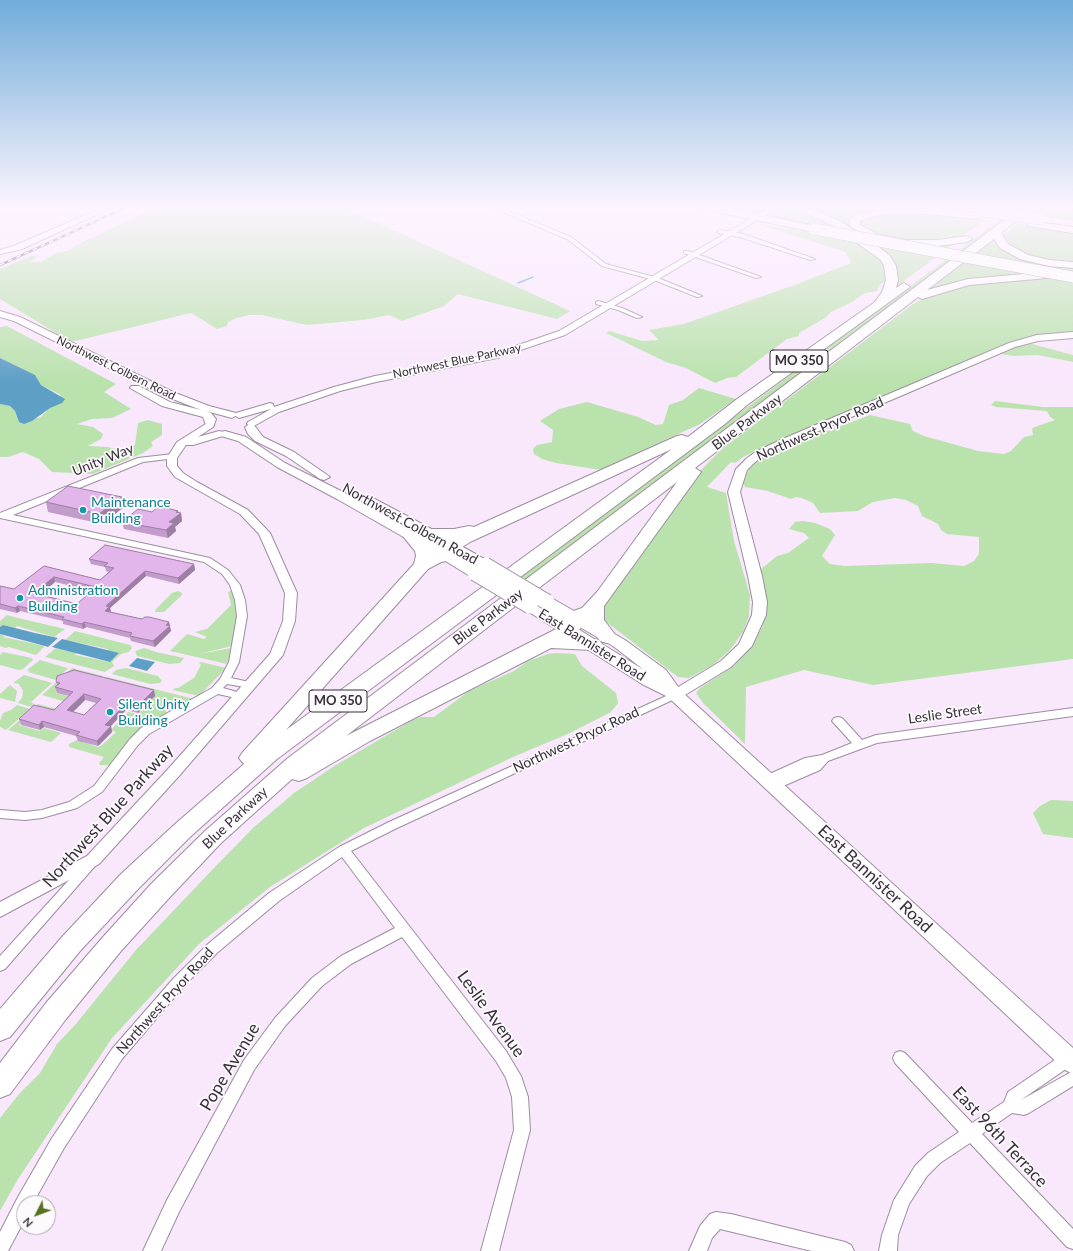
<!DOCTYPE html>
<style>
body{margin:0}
#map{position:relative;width:1073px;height:1251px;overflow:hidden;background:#f9e7fc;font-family:Lato,sans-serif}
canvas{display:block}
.north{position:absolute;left:16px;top:1195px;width:40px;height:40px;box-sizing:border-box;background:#fdfafe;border:1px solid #aea9af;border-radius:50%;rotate:228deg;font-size:11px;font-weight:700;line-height:16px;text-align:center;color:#373038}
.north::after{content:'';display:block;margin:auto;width:14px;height:18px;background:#577123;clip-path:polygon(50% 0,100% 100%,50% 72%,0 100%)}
</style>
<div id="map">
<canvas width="1073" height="1251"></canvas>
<div class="north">N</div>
</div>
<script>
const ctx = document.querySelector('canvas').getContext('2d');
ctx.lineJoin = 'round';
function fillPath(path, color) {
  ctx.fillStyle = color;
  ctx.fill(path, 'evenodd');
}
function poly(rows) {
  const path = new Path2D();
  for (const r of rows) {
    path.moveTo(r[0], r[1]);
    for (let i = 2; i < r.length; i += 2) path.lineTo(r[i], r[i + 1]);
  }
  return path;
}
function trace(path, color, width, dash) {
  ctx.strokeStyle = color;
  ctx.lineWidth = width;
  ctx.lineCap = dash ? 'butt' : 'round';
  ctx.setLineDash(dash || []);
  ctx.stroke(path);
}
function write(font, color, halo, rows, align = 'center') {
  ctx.font = font + ' Lato,sans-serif';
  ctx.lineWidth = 3.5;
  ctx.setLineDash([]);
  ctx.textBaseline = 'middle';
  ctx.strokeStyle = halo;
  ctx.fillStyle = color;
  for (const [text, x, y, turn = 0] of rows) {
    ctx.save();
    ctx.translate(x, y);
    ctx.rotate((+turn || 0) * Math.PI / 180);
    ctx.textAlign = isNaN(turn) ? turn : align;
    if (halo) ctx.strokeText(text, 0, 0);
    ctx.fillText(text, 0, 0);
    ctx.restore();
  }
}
fillPath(poly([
 [158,206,341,206,570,311,557,319,458,294,444,306,402,321,389,315,363,320,307,325,262,315,249,315,237,318,228,322,227,326,217,329,191,313,71,342,0,299,0,269,31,256,38,256,30,262,41,262,56,253,70,250,77,245],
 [787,206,803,210,852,235,767,217],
 [799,206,867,206,897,209,876,211,861,215,857,230,876,239,955,243,895,288,886,255],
 [1018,206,1026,206,527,580,520,576],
 [1040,206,1073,206,1073,221,1028,215],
 [902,211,972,218,986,220,961,237,933,242,885,238,862,228,860,225,861,220,871,215],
 [759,224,849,238,867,248,878,257,882,262,885,278,884,282,880,284,877,291,865,293,852,302,831,312,825,318,799,333,799,336,787,339,736,377,727,378,715,383,686,368,666,362,606,333,610,331,642,341,659,340,649,330,684,324,797,284,851,263,846,252,760,225,754,225],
 [1017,224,1073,233,1073,264,1030,257,1008,246,1003,238,1004,235],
 [996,238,1010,252,1073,266,1073,272,1029,275,928,291],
 [1047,276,1073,280,1073,334,1004,346,879,397,865,404,864,407,794,434,743,457,735,463,731,462,707,487,726,493,734,541,750,595,749,616,743,632,730,650,714,664,689,678,678,677,604,620,601,616,601,607,692,479,721,450,913,304,925,297,961,285],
 [7,326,116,384,104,392,131,409,112,418,92,419,77,424,93,427,103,434,101,439,88,446,108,447,120,450,135,445,138,423,148,420,162,424,162,435,151,442,153,446,143,453,93,474,52,472,39,459,23,452,8,457,0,457,0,404,10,406,15,411,19,422,41,417,61,395,41,385,34,375,0,358,0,327],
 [1032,344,1073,355,1073,362,1038,355,1013,356,1001,354,1022,345],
 [699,388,736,399,700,424,601,470,556,463,542,459,534,454,533,449,537,445,552,442,553,430,540,421,559,409,587,402,638,417,656,425,663,424,669,405,683,400],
 [995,401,1043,407,1073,407,1073,659,873,685,804,670,746,687,745,744,703,703,696,693,700,688,734,666,754,644,762,627,766,605,760,570,777,556,788,553,809,538,804,533,789,529,795,522,803,521,815,523,830,529,835,535,822,556,830,564,844,566,931,563,964,566,974,561,979,554,979,537,947,534,941,530,938,524,922,516,918,506,906,500,895,498,873,502,858,511,820,513,813,503,802,498,796,497,791,499,768,491,745,487,743,481,750,468,760,459,787,443,820,430,828,431,870,415,910,424,913,431,924,436,978,451,1004,454,1011,451,1024,437,1033,435,1032,428,1055,420,1050,417,1047,411,996,407,991,405],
 [178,591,182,593,182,595,164,612,155,612,156,609,172,593],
 [231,591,235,600,237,614,232,646,199,654,232,648,227,664,170,651,187,634,204,639,207,637,195,632,207,629,231,605,228,592],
 [7,615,14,617,65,629,54,637,17,626,15,628,3,625,0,627,0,621],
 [75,631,130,645,132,648,129,652,121,654,112,662,114,666,105,672,45,657,56,648,76,653,75,655,110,662,119,654,107,650,108,649,65,640],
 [0,634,5,636,3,637,45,646,36,655,9,647,6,648,0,646],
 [144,648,156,652,184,658,180,663,169,664,137,656,135,651],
 [3,652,32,658,33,660,23,669,19,670,4,666,0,665,0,655],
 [557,653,575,654,582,666,616,693,618,703,611,712,570,733,513,757,364,828,270,887,199,944,112,1038,18,1179,0,1211,0,1118,19,1094,40,1073,57,1044,75,1025,136,950,214,868,253,828,294,793,336,765,411,721,421,717,434,717,469,691,514,671,528,661,548,654],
 [40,660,67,668,69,667,56,680,28,672,29,671,27,670],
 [201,662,226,668,199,696,173,690,175,688,178,688,194,678,201,665,199,663],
 [72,668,103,676,100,679,57,682,56,684,60,689,56,693,71,697,66,702,42,695],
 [126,668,158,676,162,681,160,683,150,684,112,674,116,670],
 [24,675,52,683,31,702,34,704,32,707,18,703,22,698,23,691,19,684,13,683],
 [107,677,194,699,170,712,165,709,167,714,110,765,100,765,99,763,104,757,69,747,69,744,77,740,98,747,101,746,116,732,111,730,128,712,138,714,155,696,105,679],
 [10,685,17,691,15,702,0,698,0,694],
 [38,704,57,709,55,712,36,710,19,725,40,731,44,728,61,733,51,742,8,730],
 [17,705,30,709,6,730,0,727,0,721,3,713,11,710],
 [1051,800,1073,801,1073,838,1043,834,1033,813,1040,806]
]), '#bae2ad');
fillPath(poly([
 [0,358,35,375,41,385,65,399,62,403,50,408,32,421,24,424,19,422,15,411,10,406,0,404],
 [3,625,35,633,58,638,48,647,45,646,0,634,0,627],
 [62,639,107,650,119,653,110,662,52,647],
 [137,658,155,662,147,671,129,666]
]), '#5e9fc6');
trace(poly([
 [518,283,533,277]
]), '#5e9fc6', 1.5);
const minor = poly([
 [488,206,496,206,571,237,606,264,658,278,702,296,697,297,654,280,602,266,567,239,488,206],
 [720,230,743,234,815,259,810,260,740,237,718,233,717,232,720,230],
 [684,251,688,251,761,277,756,278,684,253,684,251],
 [598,301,622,308,642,317,637,318,618,310,596,304,596,302,598,301],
 [173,454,177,456,176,458,143,462,13,515,210,558,228,570,240,585,245,600,247,616,239,662,231,678,254,683,255,685,250,688,227,684,223,688,244,694,245,696,244,698,240,699,218,694,149,734,138,745,102,792,77,808,42,818,25,820,0,818,0,810,25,812,42,810,69,802,94,786,130,739,141,728,212,688,220,679,229,662,237,616,235,600,230,585,222,574,204,562,0,518,0,513,138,458,173,454],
 [675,692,679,693,680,695,679,697,397,828,351,851,506,1051,521,1076,528,1097,530,1130,499,1251,481,1251,514,1130,512,1097,506,1078,496,1061,402,937,351,964,322,986,285,1026,254,1070,179,1212,161,1251,143,1251,167,1200,244,1060,275,1018,312,978,341,956,395,928,342,857,279,901,218,952,183,987,122,1059,64,1148,33,1203,24,1203,24,1221,8,1251,0,1251,0,1232,18,1197,52,1138,112,1049,173,979,208,944,269,893,339,847,389,822,675,692],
 [1073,708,1073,716,877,743,828,761,820,770,774,790,770,789,768,786,770,783,763,783,761,780,763,777,805,758,822,755,852,743,832,721,834,718,838,717,842,718,862,740,876,735,1073,708],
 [91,858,95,860,97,863,95,866,5,969,0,971,0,956,87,860,91,858],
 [1073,1049,1073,1064,1021,1100,1073,1071,1073,1086,1029,1113,1024,1115,1012,1113,982,1134,1073,1229,1073,1249,1067,1247,970,1143,940,1163,927,1176,909,1204,898,1235,897,1251,879,1251,882,1235,894,1200,915,1166,928,1153,959,1132,895,1063,893,1058,895,1053,900,1051,905,1053,972,1123,1004,1102,1008,1092,1068,1051,1073,1049],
 [716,1212,731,1214,845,1242,851,1245,854,1251,812,1251,720,1229,712,1238,707,1251,689,1251,700,1226,710,1214,716,1212]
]);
const tertiary = poly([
 [106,206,116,206,22,249,0,254,0,250,16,245,106,206],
 [772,206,781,206,565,335,497,358,376,382,340,391,279,412,252,427,247,424,248,422,271,409,239,418,234,415,236,413,270,403,273,404,274,407,334,387,375,376,492,354,559,331,772,206],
 [209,422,214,425,213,427,198,437,219,431,223,432,224,434,223,436,193,445,186,445,177,458,177,466,183,473,197,482,248,510,270,533,297,593,295,621,283,655,179,776,99,864,0,917,0,902,87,856,169,768,270,654,283,621,285,593,259,534,240,514,175,477,167,466,167,458,177,442,209,422]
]);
const secondary = poly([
 [0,311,20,317,173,392,209,406,236,413,237,415,232,418,206,411,211,413,216,419,214,425,210,426,206,425,203,417,162,406,130,388,131,386,139,386,170,402,201,410,165,396,14,321,0,317,0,311],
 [1073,332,1073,338,1038,341,1015,347,793,442,765,455,755,462,747,470,740,492,762,576,767,602,766,615,752,646,731,667,680,698,675,700,670,698,667,695,670,692,721,661,739,644,752,615,753,602,748,576,728,492,736,469,747,458,757,451,785,438,1009,343,1037,335,1073,332],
 [250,424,254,425,263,437,294,452,330,477,324,480,320,479,286,456,255,441,248,434,245,427,250,424],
 [225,431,246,437,285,463,345,493,452,553,453,556,452,559,442,559,337,499,277,467,238,441,221,436,220,434,221,432,225,431],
 [371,497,456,542,458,545,456,548,448,548,367,504,365,501,367,498,371,497]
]);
const primary = poly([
 [452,541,490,562,492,565,490,568,485,569,480,568,447,548,445,545,447,542,452,541],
 [447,552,480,570,483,573,480,576,475,578,470,576,442,559,440,556,442,553,447,552],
 [547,597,553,599,625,640,666,670,681,691,1073,1048,1073,1074,1065,1070,668,697,642,684,529,612,527,609,529,606,541,606,644,670,613,646,541,605,539,602,541,599,547,597]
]);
const motorway = poly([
 [697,206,719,206,814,226,819,229,814,232,702,209,697,206],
 [790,206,805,206,840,221,875,244,890,256,896,266,898,280,896,288,904,283,910,287,747,405,725,424,277,759,190,837,139,888,80,951,10,1037,0,1041,0,1009,62,937,121,874,174,825,244,764,239,758,242,753,414,564,416,556,415,551,402,535,405,531,411,530,417,531,430,546,433,553,438,552,446,541,450,539,423,537,420,533,423,529,454,529,469,526,474,527,677,436,682,435,688,437,737,399,875,302,882,292,886,280,884,266,881,260,832,225,790,206],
 [672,449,286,730,428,569,441,562,452,560,483,569,489,568,492,564,489,560,456,551,470,542,672,449],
 [1023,206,1035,206,1001,233,1008,244,1028,255,1049,260,1073,262,1073,268,1049,266,1020,259,1000,248,994,239,927,290,968,279,1058,271,1064,274,1058,277,969,285,922,299,918,297,695,468,701,472,604,606,604,620,617,637,614,641,607,643,600,641,586,621,583,622,580,629,572,636,599,640,602,644,599,648,592,650,551,648,370,741,307,778,299,781,292,779,221,843,170,897,121,951,66,1019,10,1094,0,1098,0,1063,46,1003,103,937,152,883,205,831,288,758,1023,206],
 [677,482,597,592,582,608,571,612,530,600,523,602,521,606,523,610,544,618,564,622,562,626,346,736,677,482],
 [894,207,933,208,976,213,981,216,976,219,928,214,894,213,874,216,860,221,860,225,877,234,906,240,938,240,967,236,972,239,967,242,938,246,906,246,874,240,850,226,850,220,855,215,894,207],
 [1032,221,1073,227,1073,233,1028,226,1027,224,1028,222,1032,221]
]);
trace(minor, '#9d8da0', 2);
trace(tertiary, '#9d8da0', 2);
trace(secondary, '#9d8da0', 2);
trace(primary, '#9d8da0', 2);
trace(motorway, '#9d8da0', 2);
fillPath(minor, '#fff');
fillPath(tertiary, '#fff');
fillPath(secondary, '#fff');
fillPath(primary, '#fff');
fillPath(motorway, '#fff');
const rail = poly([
 [0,265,129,206]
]);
trace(rail, '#685f6a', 2.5);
trace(rail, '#fdfafe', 1.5, [4.5]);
const primaryBridge = poly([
 [485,565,547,602],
 [475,573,530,606]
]);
const motorwayBridge = poly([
 [982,211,1040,219],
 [814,229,1073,277]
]);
trace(primaryBridge, '#9d8da0', 17, []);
trace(motorwayBridge, '#9d8da0', 12, []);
trace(primaryBridge, '#fff', 15);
trace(motorwayBridge, '#fff', 11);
fillPath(poly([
 [46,502,124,507,102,524,48,512],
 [178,511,179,513,181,513,182,521,175,527,176,531,168,538,124,529,122,522,152,512],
 [89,559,194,564,195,570,179,584,146,576,110,608,111,612,142,619,169,622,171,631,155,647,131,641,130,638,86,627,83,629,63,624,63,621,20,611,17,613,0,609,0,586,14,589,44,566,100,580,109,572,106,571,105,567,91,564],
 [55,582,92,591,77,604,41,595,41,594],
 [56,682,154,690,155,696,138,713,126,710,111,726,112,732,98,746,78,741,76,736,44,727,40,730,21,725,19,719,54,710,69,696,57,693,55,687,57,685],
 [85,700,96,703,84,715,73,712]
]), '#c29cca');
fillPath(poly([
 [122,497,124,507,102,524,99,514],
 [178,511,179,514,181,513,182,521,175,527,176,531,168,538,166,530,169,522,176,512],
 [194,564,195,570,179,584,178,578],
 [145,571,146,576,110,608,111,612,105,611,106,606],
 [54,577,55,582,41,594,42,597,39,600,36,591],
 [18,606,20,611,17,613,15,608],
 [84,622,86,627,83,629,82,624],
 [169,622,171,631,155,647,153,641],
 [154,690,155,696,138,713,136,708],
 [84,694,85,700,69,716,67,710],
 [125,705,126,710,107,730,105,725],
 [42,721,44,727,40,730,39,725],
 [111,726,112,732,98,746,97,741]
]), '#9e7fa4');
const building = poly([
 [68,486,122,497,99,514,46,502,68,486],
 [159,506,178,511,176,512,181,513,169,522,174,523,166,530,122,522,138,509,152,512,159,506],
 [105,545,194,564,178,578,145,571,106,606,109,607,105,611,142,619,145,617,149,617,169,622,166,625,170,626,153,641,130,636,132,633,84,622,82,624,62,619,64,617,18,606,15,608,0,604,0,586,14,589,44,566,100,580,114,568,104,566,108,563,89,559,105,545],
 [54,577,96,587,77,604,37,594,40,592,36,591,54,577],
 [74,670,154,690,136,708,125,705,105,725,111,726,97,741,76,735,80,732,42,721,39,725,19,719,34,705,54,710,73,692,55,687,60,683,56,682,57,676,74,670],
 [84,694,101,699,84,715,67,710,84,694]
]);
fillPath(building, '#e2b5eb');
trace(building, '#9e7fa4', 1);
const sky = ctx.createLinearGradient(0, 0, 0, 382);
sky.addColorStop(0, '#71acda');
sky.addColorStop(0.54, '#fcf4fe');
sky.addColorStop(1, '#fcf4fe00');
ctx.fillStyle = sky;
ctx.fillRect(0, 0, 1073, 382);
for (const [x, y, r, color] of [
 [83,510,4,"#0f9aa8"],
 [20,598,4,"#0f9aa8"],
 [110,712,4,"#0f9aa8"]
]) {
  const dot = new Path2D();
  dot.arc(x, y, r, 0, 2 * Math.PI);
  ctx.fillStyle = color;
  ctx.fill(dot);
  trace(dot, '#fdfafe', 1.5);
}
write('12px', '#373038', '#fdfafe', [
 ["Northwest Blue Parkway",457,361,-12],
 ["Northwest Colbern Road",116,368,26]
]);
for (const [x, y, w] of [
 [799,361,58],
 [338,701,58]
]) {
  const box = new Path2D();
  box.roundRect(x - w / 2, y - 11, w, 22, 3);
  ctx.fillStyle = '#fdfafe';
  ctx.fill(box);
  trace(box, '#373038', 1);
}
write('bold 13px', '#373038', null, [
 ["MO 350",799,361],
 ["MO 350",338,701]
]);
write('14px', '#373038', '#fdfafe', [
 ["Blue Parkway",747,422,-37],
 ["Northwest Pryor Road",820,429,-24],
 ["Unity Way",103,460,-22],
 ["Northwest Colbern Road",410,524,29],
 ["Blue Parkway",488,617,-37],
 ["East Bannister Road",592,645,32],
 ["Leslie Street",945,714,-8],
 ["Northwest Pryor Road",576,740,-25],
 ["Blue Parkway",235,818,-43],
 ["Northwest Pryor Road",165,1001,-48]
]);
write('14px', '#0d838f', '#fdfafe', [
 ["Maintenance",91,502],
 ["Building",91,518],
 ["Administration",28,590],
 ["Building",28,606],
 ["Silent Unity",118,704],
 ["Building",118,720]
], 'left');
write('17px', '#373038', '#fdfafe', [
 ["Northwest Blue Parkway",108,816,-48],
 ["East Bannister Road",875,879,43],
 ["Leslie Avenue",491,1014,54],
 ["Pope Avenue",230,1067,-59],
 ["East 96th Terrace",1000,1137,47]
]);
</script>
